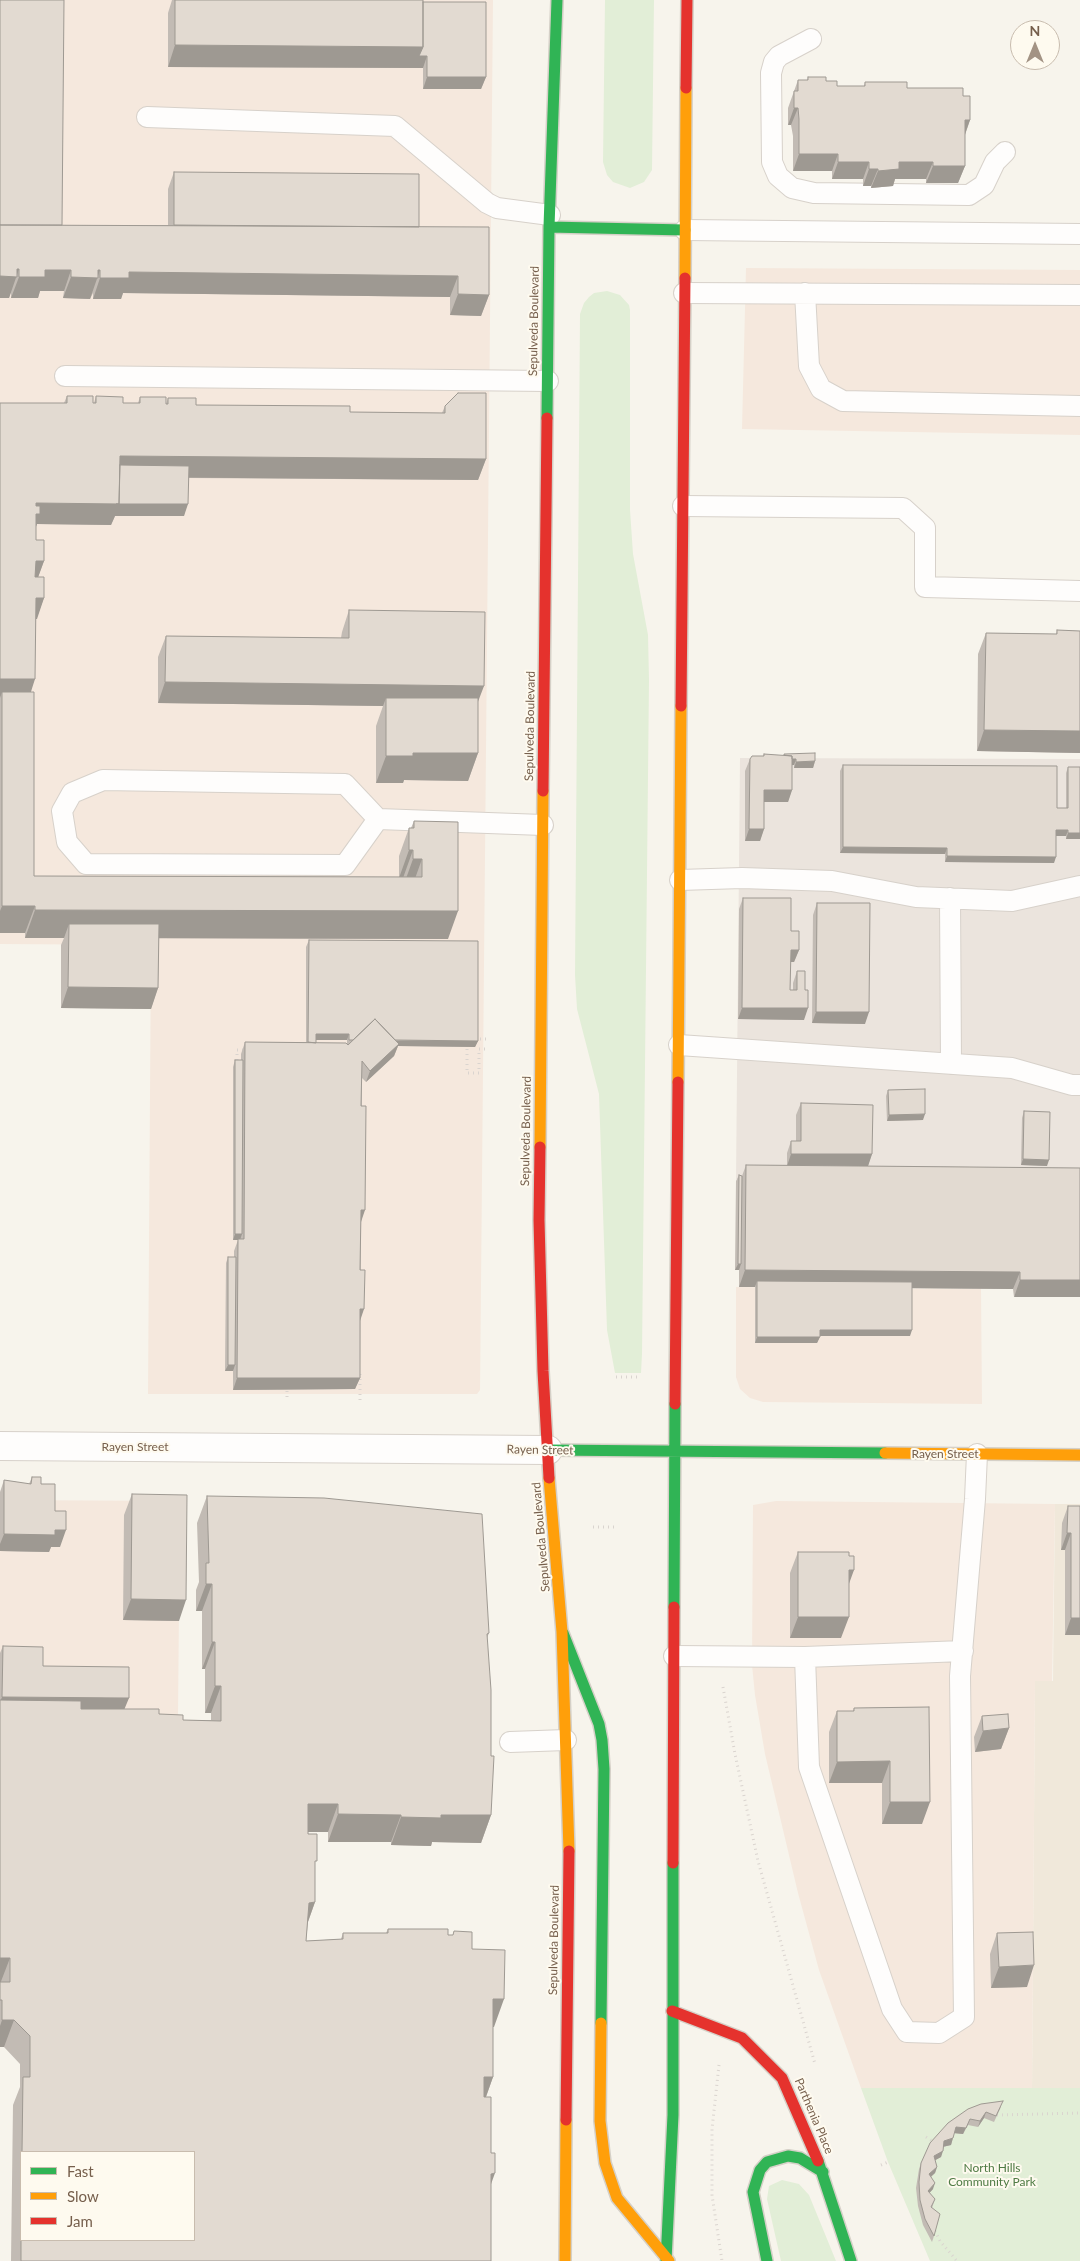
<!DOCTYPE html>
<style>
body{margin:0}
#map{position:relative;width:1080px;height:2261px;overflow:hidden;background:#f7f4ec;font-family:Lato,sans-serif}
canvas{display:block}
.legend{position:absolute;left:20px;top:2151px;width:175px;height:90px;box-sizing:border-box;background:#fefaef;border:1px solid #c8bcae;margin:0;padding:6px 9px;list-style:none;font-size:15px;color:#765f4c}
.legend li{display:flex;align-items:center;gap:10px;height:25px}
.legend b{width:25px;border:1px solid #c8bcae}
.north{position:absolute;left:1010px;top:20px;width:50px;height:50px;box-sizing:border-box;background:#fefaef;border:1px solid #c8bcae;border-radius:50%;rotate:0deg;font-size:14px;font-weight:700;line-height:20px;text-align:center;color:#765f4c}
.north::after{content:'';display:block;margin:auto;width:18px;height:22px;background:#a39384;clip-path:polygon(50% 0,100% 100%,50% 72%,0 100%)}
</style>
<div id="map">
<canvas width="1080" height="2261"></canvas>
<ul class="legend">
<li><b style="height:6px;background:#30b455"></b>Fast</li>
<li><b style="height:6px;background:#ff9f0a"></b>Slow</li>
<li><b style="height:6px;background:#e5322d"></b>Jam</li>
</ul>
<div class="north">N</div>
</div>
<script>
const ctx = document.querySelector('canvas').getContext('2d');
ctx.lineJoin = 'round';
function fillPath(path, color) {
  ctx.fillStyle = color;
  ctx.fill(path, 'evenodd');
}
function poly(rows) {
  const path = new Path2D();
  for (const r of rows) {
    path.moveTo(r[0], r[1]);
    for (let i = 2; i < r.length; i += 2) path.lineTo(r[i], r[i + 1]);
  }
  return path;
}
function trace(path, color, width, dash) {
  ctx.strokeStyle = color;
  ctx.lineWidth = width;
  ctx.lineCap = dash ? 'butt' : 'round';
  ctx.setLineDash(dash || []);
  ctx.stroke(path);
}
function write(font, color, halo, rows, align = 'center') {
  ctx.font = font + ' Lato,sans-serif';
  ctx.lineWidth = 4;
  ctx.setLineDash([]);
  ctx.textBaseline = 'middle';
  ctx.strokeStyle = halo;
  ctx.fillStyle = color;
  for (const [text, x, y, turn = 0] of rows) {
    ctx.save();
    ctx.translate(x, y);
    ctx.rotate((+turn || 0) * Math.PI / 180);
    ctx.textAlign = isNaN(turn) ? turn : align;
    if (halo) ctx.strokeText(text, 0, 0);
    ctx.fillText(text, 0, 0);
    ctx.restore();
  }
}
fillPath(poly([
 [1055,1504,1080,1504,1080,2088,1032,2088,1035,1681,1053,1681]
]), '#f0e8da');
fillPath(poly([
 [0,0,493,0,480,1390,477,1394,148,1394,151,945,0,944],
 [746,268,1080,270,1080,435,742,429],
 [736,1287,981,1289,982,1404,763,1402,750,1398,740,1389,736,1377],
 [0,1500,180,1501,178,1715,0,1714],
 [776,1501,1055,1504,1052,1681,1035,1681,1032,2088,861,2088,819,1970,798,1893,765,1754,755,1695,752,1665,753,1505]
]), '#f5e8dd');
fillPath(poly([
 [740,758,1080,759,1080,1185,740,1182,736,1179]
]), '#ebe4dd');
fillPath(poly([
 [605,0,654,0,652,170,644,182,630,188,613,182,607,175,603,162],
 [607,291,620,295,629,305,630,310,630,510,633,554,648,635,649,680,642,1354,641,1373,615,1373,607,1330,599,1094,577,1009,575,975,580,314,584,303,589,297,594,293],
 [861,2088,1080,2088,1080,2261,930,2261,888,2162],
 [782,2180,799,2184,809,2195,836,2261,781,2261,767,2199,769,2186]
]), '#e2eed7');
const lane = poly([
 [811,39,779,56,774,62,771,73,772,162,778,176,792,188,814,193,969,195,984,185,995,162,1005,152],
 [147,117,395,126,487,203,497,208,550,215],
 [685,230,1080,234],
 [684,293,1080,295],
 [805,293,809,366,821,389,843,401,1080,406],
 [65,376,548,381],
 [683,506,903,508,925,528,925,587,1080,591],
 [378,819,345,865,86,864,67,842,62,811,72,793,103,780,345,784,378,819,543,825],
 [680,880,742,878,832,881,916,897,1012,901,1080,886],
 [950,898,951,1064],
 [679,1045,1012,1068,1072,1085,1080,1085],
 [674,1656,805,1657,809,1767,892,2009,907,2032,939,2033,964,2017,960,1676,975,1499,977,1454],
 [805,1657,963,1651],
 [510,1742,566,1740]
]);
const street = poly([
 [0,1446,548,1450]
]);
const fast = poly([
 [549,227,685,230],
 [547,418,549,227,557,0],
 [548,1450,885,1453],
 [674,1607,675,1404],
 [563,1633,599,1724,602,1740,604,1769,601,2023],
 [818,2161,851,2261],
 [666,2261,673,2115,673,1863],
 [767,2261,753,2192,760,2170,767,2162,788,2156,800,2158,823,2172]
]);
const slow = poly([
 [685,278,686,88],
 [678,1082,681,706],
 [540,1147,543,791],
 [885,1453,1080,1455],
 [549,1478,562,1632,569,1851],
 [601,2023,600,2121,605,2163,617,2198,669,2261],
 [565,2261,566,2120]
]);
const jam = poly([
 [686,88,687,0],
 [681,706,685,278],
 [543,791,547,418],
 [540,1147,539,1220,543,1371,549,1478],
 [675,1404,678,1082],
 [673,1863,674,1607],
 [672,2011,742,2038,782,2078,818,2161],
 [566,2120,569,1851]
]);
trace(lane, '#d7d1ca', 22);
trace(street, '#d7d1ca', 30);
trace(fast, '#d5d0c7', 14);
trace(slow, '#d5d0c7', 14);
trace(jam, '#d5d0c7', 14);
trace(poly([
 [475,1039,489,1039],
 [467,1044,467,1073,479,1073,479,1049,489,1049],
 [237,1065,237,1050,246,1050],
 [357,1372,360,1372,360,1401],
 [616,1377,641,1377],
 [287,1386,287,1400],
 [593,1527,617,1527],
 [723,1687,735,1754,758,1861,815,2064],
 [719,2065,712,2129,712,2195,722,2261],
 [997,2115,1080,2113],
 [926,2137,934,2142],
 [881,2165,888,2162],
 [935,2231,940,2241,957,2261]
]), '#dad4cf', 3, [1, 4]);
trace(lane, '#fefdfc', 20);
trace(street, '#fefdfc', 28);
trace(fast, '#30b455', 11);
trace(slow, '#ff9f0a', 11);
trace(jam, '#e5322d', 11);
fillPath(poly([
 [0,0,62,225,168,225,168,189,174,172,419,227,489,295,481,316,450,315,450,297,123,293,121,299,93,299,93,293,90,299,63,298,64,291,40,291,38,298,11,298,11,292,9,298,0,298],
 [172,0,423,0,423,2,486,77,481,89,423,89,423,68,168,67,168,13],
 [808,77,826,81,837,86,864,86,865,82,963,96,970,120,965,135,965,166,958,183,926,183,926,179,895,179,893,186,871,188,871,186,863,186,863,179,832,179,832,171,793,171,793,136,791,125,788,125,788,108,798,80,807,80],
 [67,396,94,403,96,396,123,403,138,403,140,397,166,404,168,398,196,405,350,412,442,413,445,406,486,459,478,480,189,478,184,516,115,516,111,525,37,524,36,526,36,540,44,561,38,577,44,598,36,619,31,692,34,876,399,877,399,856,409,828,411,828,414,821,448,939,159,938,158,988,151,1009,61,1008,61,945,64,938,25,938,25,933,0,933,0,403,64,403],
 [349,610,478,702,478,753,468,781,404,780,403,783,376,783,376,726,383,706,158,703,158,657,166,636,341,638,342,632],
 [1057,630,1080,631,1080,753,977,751,978,654,986,633,1056,634],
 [764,754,815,761,813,768,794,768,794,765,792,765,792,790,788,802,764,802,764,829,760,841,745,841,745,771,750,759,763,756],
 [843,765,1057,808,1066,808,1066,773,1068,767,1080,839,1066,839,1066,836,1056,836,1054,863,945,862,945,854,840,853,840,771],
 [743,898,791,931,799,950,794,962,791,962,790,990,793,990,793,983,797,971,804,1020,738,1019,739,909],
 [817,903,865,1024,812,1023,813,915],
 [309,940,478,1041,475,1047,398,1046,394,1056,366,1082,362,1078,360,1378,355,1389,233,1390,233,1371,225,1371,226,1263,228,1257,234,1257,234,1251,238,1240,233,1240,233,1067,235,1060,241,1060,241,1054,245,1042,306,1042,306,947],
 [316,1040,347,1040,347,1044,316,1043],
 [888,1090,923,1120,887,1121,886,1096],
 [801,1103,872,1154,868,1166,1080,1168,1014,1297,1013,1289,912,1288,910,1336,820,1336,817,1343,755,1343,755,1287,739,1287,739,1270,735,1270,736,1181,739,1175,742,1176,746,1165,787,1165,787,1153,791,1141,796,1141,796,1115],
 [1024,1111,1047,1166,1021,1165,1022,1118],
 [32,1477,41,1484,55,1511,60,1547,51,1547,49,1552,0,1551,0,1492,4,1480,29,1484],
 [132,1494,179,1621,123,1620,124,1515],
 [207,1496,489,1633,487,1638,491,1815,481,1843,432,1842,431,1846,391,1845,391,1842,328,1842,328,1832,308,1832,315,1867,315,1902,308,1922,306,1941,341,1939,343,1933,386,1933,388,1929,448,1935,453,1935,454,1931,472,1949,494,2027,493,2027,493,2077,486,2097,491,2184,491,2261,11,2261,13,2105,20,2087,20,2064,4,2047,0,2047,0,1653,3,1646,43,1666,125,1709,159,1714,183,1720,211,1720,211,1713,205,1713,205,1669,202,1669,202,1611,196,1611,196,1590,199,1582,197,1523],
 [21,2152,194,2152,21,2240],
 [1068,1506,1080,1506,1080,1635,1065,1635,1065,1550,1061,1550,1062,1523],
 [798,1552,841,1638,790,1638,790,1573],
 [929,1707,922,1824,882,1824,882,1783,829,1783,829,1732,837,1711,853,1711,854,1708],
 [982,1716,1009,1728,1001,1749,975,1752,974,1737],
 [997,1933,1027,1987,991,1988,990,1954],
 [1001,2107,994,2122,984,2118,978,2127,968,2125,963,2134,954,2133,951,2145,943,2147,941,2157,935,2160,937,2167,935,2173,931,2177,933,2189,929,2193,935,2199,932,2208,934,2236,932,2242,923,2225,918,2206,916,2188,919,2169,921,2163,948,2123]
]), '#c2bbb4');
fillPath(poly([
 [175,45,423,47,427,56,423,68,168,67],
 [427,77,486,77,481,89,423,89],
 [794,108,798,108,791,125,788,125],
 [965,120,970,120,964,137],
 [799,154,838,154,832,171,793,171],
 [838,162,869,162,863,179,832,179],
 [899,162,933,162,926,179,895,179,893,186,871,188,878,171],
 [933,166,965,166,958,183,926,183],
 [869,169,878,169,871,186,863,186],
 [17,269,19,269,9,298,0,298,0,276],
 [45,270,71,270,64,291,40,291,38,298,11,298,19,277],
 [98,270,100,270,90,299,63,298,71,277],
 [129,272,458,276,450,297,123,293,121,299,93,299,100,278],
 [458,294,489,295,481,316,450,315],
 [120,456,486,459,478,480,116,477],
 [36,503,188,504,184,516,115,516,111,525,37,524,33,535],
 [36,561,44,561,36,583,28,583],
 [36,598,44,598,37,619,28,619],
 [0,679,35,679,28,701,2,692,0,698],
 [165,682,484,686,476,707,386,698,383,706,158,703],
 [984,730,1080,731,1080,753,977,751],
 [413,753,478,753,468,781,404,780,403,783,376,783,386,756],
 [784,759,796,759,794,765,782,766],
 [815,761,813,768,794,768,796,762],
 [764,790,792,790,788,802,760,802],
 [749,829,764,829,760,841,745,841],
 [1056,830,1068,830,1066,836,1054,836],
 [1068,833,1080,833,1080,839,1066,839],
 [843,847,947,848,945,854,840,853],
 [409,850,413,850,403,878,399,878],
 [947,856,1056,857,1054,863,945,862],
 [413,859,422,859,412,887,403,887],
 [2,906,35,906,25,933,0,933,0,911],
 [35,910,458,911,448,939,69,938,69,924,64,938,25,938],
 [791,950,799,950,794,962,787,962],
 [68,987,158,988,151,1009,61,1008],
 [742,1008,808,1008,804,1020,738,1019],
 [816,1012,869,1012,865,1024,812,1023],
 [316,1034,349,1034,347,1040,314,1040],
 [388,1040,478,1041,475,1047,398,1046,394,1056,366,1082,370,1071],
 [925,1114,923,1120,887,1121,889,1115],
 [791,1154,872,1154,868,1166,787,1166],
 [1023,1159,1049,1160,1047,1166,1021,1165],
 [361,1210,365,1210,361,1222],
 [235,1234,242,1234,240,1240,233,1240],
 [738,1264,741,1264,739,1270,735,1270],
 [745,1270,1020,1272,1013,1289,757,1287,757,1281,755,1287,739,1287],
 [1020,1280,1080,1280,1080,1297,1014,1297],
 [360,1309,364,1309,360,1321],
 [820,1330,912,1330,910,1336,817,1336],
 [757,1337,820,1337,817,1343,755,1343],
 [228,1365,235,1365,233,1371,225,1371],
 [237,1378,360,1378,355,1389,233,1390],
 [55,1530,66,1530,60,1547,51,1547,49,1552,0,1551,0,1544,4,1534],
 [1067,1533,1071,1533,1065,1550,1061,1550],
 [849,1570,854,1570,846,1592],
 [206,1584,212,1584,202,1611,196,1611],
 [131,1599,186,1600,179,1621,123,1620],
 [798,1617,849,1617,841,1638,790,1638],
 [1071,1618,1080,1618,1080,1635,1065,1635],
 [212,1642,215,1642,205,1669,202,1669],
 [215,1686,221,1686,211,1713,205,1713],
 [2,1697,129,1698,122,1715,0,1702],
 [1009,1728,1001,1749,975,1752,983,1731],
 [890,1761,882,1783,829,1783,837,1762],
 [890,1802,930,1802,922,1824,882,1824],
 [308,1804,338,1804,328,1832,298,1832],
 [338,1814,401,1815,391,1842,328,1842],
 [441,1815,491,1815,481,1843,432,1842,431,1846,391,1845,401,1817],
 [315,1902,305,1930,309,1903],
 [0,1958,10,1958,0,1984],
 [1034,1965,1027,1987,991,1988,999,1967],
 [493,1999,504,1999,494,2027,483,2027],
 [2,2020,14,2020,4,2047,0,2047,0,2026],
 [484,2077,493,2077,483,2105],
 [986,2112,984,2118,978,2127,980,2121],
 [970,2119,963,2134,953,2133,956,2127],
 [953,2138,951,2145,942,2147,944,2141],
 [943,2151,941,2157,932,2162,934,2156],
 [937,2167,935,2173,927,2180,929,2174],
 [495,2173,485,2201,491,2174],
 [935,2183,933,2189,925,2198,928,2191]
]), '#9e9992');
const building = poly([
 [0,0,64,0,62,225,0,225,0,0],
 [175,0,423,0,423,47,175,45,175,0],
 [423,2,486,2,486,77,427,77,427,56,419,56,423,47,423,2],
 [808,77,826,77,826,81,837,81,837,86,865,86,865,82,907,82,907,88,963,88,963,96,970,96,970,120,965,120,965,166,933,166,933,162,899,162,899,169,878,171,878,169,869,169,869,162,838,162,838,154,799,154,799,119,798,108,794,108,794,91,798,91,798,80,808,80,808,77],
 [174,172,419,174,419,227,174,225,174,172],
 [0,225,489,227,489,295,458,294,458,276,129,272,129,278,100,278,100,270,98,270,98,278,71,277,71,270,45,270,45,277,19,277,19,269,17,269,17,277,0,276,0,225],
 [458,393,486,393,486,459,120,456,119,504,36,503,36,506,40,506,40,514,36,514,36,540,44,540,44,561,36,561,35,577,44,577,44,598,36,598,35,679,0,679,0,403,67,403,67,396,93,396,93,403,96,403,96,396,123,397,123,403,140,403,140,397,166,397,166,404,168,404,168,398,196,398,196,405,350,406,350,412,445,413,445,406,458,393],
 [120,465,189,466,188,504,116,504,119,504,120,465],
 [349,610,485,612,484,686,165,682,166,636,349,638,349,610],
 [1057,630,1080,631,1080,731,984,730,986,633,1057,634,1057,630],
 [2,692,34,692,34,876,422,877,422,859,413,859,413,850,409,850,409,828,414,828,414,821,458,822,458,911,35,910,35,906,2,906,2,692],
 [386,698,478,698,478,753,413,753,413,756,386,756,386,698],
 [815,753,815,761,796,762,796,759,792,759,792,756,784,755,784,754,815,753],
 [764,754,792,756,792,790,764,790,764,829,749,829,750,759,752,756,764,756,764,754],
 [843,765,1057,766,1057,808,1068,808,1068,767,1080,767,1080,833,1068,833,1068,830,1056,830,1056,857,947,856,947,848,843,847,843,765],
 [743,898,791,898,791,931,799,931,799,950,791,950,790,990,797,990,797,971,805,971,805,990,808,990,808,1008,742,1008,743,898],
 [817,903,870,903,869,1012,816,1012,817,903],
 [69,924,159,924,158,988,68,987,69,924],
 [309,940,478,941,478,1041,395,1040,375,1019,353,1040,349,1040,349,1034,316,1034,316,1043,308,1042,309,940],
 [375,1019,399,1044,370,1071,362,1061,361,1106,366,1106,365,1210,361,1210,360,1270,365,1270,364,1309,360,1309,360,1378,237,1378,238,1239,244,1239,245,1042,346,1043,348,1045,375,1019],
 [235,1060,243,1060,242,1234,235,1234,235,1060],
 [925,1089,925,1114,889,1115,888,1090,925,1089],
 [801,1103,873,1105,872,1154,791,1154,791,1141,801,1141,801,1103],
 [1024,1111,1050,1112,1049,1160,1023,1159,1024,1111],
 [746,1165,1080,1168,1080,1280,1020,1280,1020,1272,745,1270,746,1165],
 [739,1175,742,1176,741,1264,738,1264,739,1175],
 [228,1257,236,1257,235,1365,228,1365,228,1257],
 [757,1281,912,1282,912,1330,820,1330,820,1337,757,1337,757,1281],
 [32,1477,41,1477,41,1484,55,1484,55,1511,66,1511,66,1530,55,1530,55,1535,4,1534,4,1480,31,1484,32,1477],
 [132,1494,187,1495,186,1600,131,1599,132,1494],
 [207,1496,324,1498,482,1514,489,1633,487,1634,491,1690,491,1756,494,1756,491,1815,441,1815,441,1818,401,1817,401,1815,338,1814,338,1804,308,1804,308,1834,317,1834,317,1861,315,1861,315,1902,309,1903,306,1941,343,1939,343,1933,388,1933,388,1929,448,1929,448,1935,453,1935,454,1931,472,1932,472,1949,505,1950,504,1999,493,1999,493,2077,484,2077,484,2097,491,2097,491,2153,495,2153,495,2173,491,2174,491,2261,21,2261,21,2216,21,2240,194,2240,194,2152,22,2152,23,2077,30,2077,30,2036,14,2020,2,2020,2,2000,0,2000,0,1982,10,1982,10,1958,0,1958,0,1700,81,1701,81,1709,159,1709,159,1714,183,1715,183,1720,221,1721,221,1686,215,1686,215,1642,212,1642,212,1584,206,1584,206,1563,209,1563,207,1496],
 [1068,1506,1080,1506,1080,1618,1071,1618,1071,1533,1067,1533,1068,1506],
 [798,1552,849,1552,849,1556,854,1556,854,1570,849,1570,849,1617,798,1617,798,1552],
 [3,1646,43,1647,43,1666,129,1667,129,1698,2,1697,3,1646],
 [929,1707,930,1802,890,1802,890,1761,837,1762,837,1711,854,1711,854,1708,929,1707],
 [1008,1714,1009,1728,983,1731,982,1716,1008,1714],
 [1033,1932,1034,1965,999,1967,997,1933,1033,1932],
 [1003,2101,996,2116,986,2112,980,2121,970,2119,966,2128,956,2127,953,2138,944,2141,943,2151,934,2156,937,2167,929,2174,935,2183,928,2191,935,2199,931,2207,940,2214,934,2236,925,2219,920,2200,919,2182,921,2163,930,2143,948,2123,968,2109,981,2104,1003,2101]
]);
fillPath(building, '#e2dad1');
trace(building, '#9e9992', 1);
write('12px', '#765f4c', '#fefaef', [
 ["Sepulveda Boulevard",534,321,-89],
 ["Sepulveda Boulevard",530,726,-89],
 ["Sepulveda Boulevard",526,1131,-89],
 ["Rayen Street",135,1447],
 ["Rayen Street",540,1450,1],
 ["Rayen Street",945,1454],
 ["Sepulveda Boulevard",541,1537,-95],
 ["Sepulveda Boulevard",554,1940,-89],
 ["Parthenia Place",814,2116,67]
]);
write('12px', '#4f7b44', '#fefaef', [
 ["North Hills",992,2168],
 ["Community Park",992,2182]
]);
</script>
